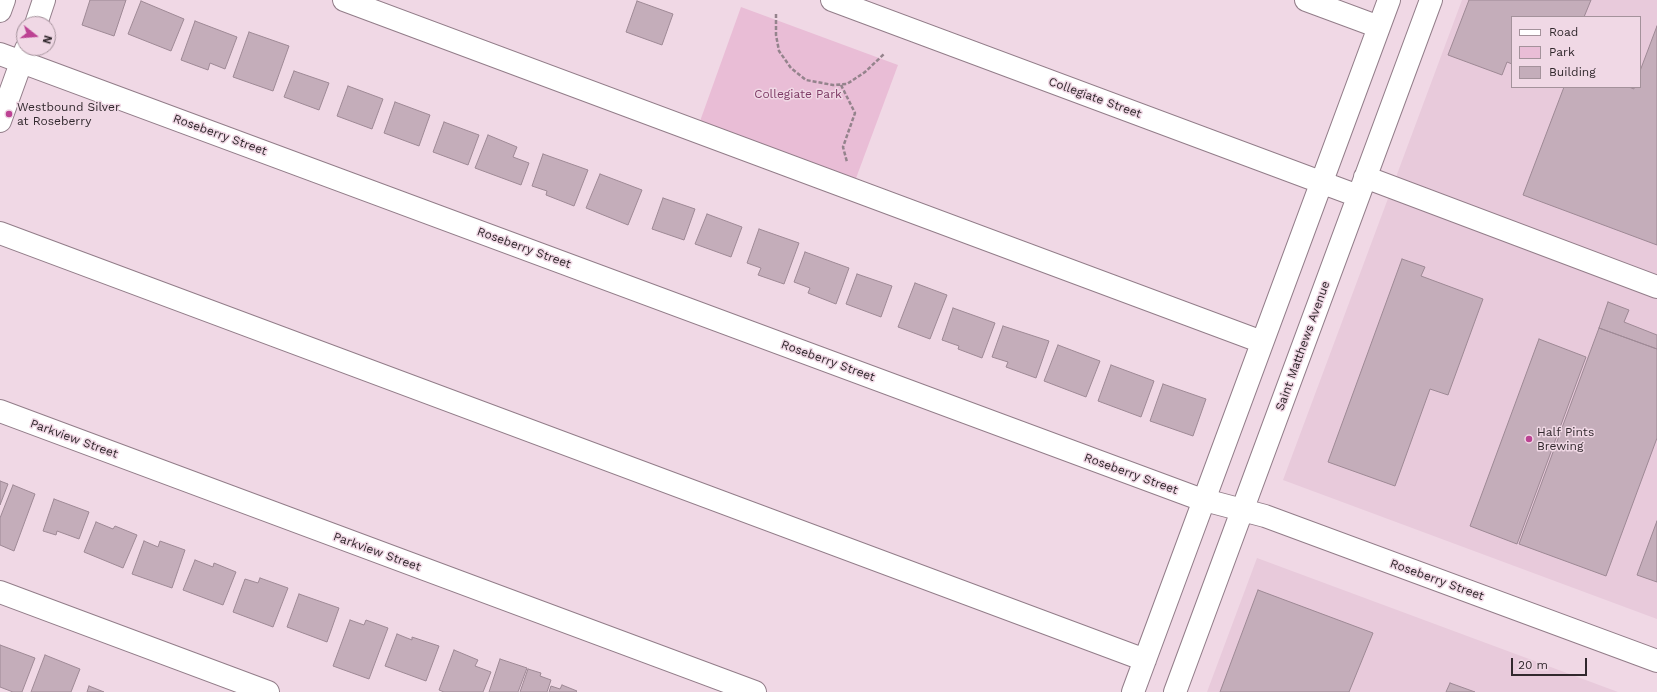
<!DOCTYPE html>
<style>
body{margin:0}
#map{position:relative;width:1657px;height:692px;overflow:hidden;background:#f0d8e5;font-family:"Work Sans",sans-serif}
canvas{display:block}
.legend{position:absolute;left:1511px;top:16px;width:130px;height:72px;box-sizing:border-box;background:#f0d8e5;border:1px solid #a4929b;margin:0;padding:5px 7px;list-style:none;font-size:12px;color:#31282d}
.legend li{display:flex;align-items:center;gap:8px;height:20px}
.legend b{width:20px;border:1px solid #a4929b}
.north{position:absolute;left:16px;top:16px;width:40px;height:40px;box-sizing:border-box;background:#f0d8e5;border:1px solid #a4929b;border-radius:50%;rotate:107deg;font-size:11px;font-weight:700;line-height:16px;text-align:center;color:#31282d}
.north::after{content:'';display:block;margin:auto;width:14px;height:18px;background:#bc4293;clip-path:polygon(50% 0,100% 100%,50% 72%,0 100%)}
.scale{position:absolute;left:1511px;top:658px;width:76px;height:18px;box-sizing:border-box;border:2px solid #31282d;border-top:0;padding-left:5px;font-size:12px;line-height:14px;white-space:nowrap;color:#31282d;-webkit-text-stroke:3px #f0d8e5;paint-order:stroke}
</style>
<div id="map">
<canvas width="1657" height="692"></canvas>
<ul class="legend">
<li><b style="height:5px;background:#fff"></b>Road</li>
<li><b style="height:11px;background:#e9bdd6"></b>Park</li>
<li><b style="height:11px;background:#c4adba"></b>Building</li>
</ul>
<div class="north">N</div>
<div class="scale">20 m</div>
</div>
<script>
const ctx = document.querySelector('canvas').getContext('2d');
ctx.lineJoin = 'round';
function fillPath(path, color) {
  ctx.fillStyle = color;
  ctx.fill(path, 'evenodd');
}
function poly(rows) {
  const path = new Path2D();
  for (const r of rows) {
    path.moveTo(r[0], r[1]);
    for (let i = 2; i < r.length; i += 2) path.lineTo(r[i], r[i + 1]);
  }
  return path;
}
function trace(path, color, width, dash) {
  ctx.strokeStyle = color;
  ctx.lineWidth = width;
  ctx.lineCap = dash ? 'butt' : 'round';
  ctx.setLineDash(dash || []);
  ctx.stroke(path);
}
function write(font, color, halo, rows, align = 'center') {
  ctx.font = font + ' "Work Sans",sans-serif';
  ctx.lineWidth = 3;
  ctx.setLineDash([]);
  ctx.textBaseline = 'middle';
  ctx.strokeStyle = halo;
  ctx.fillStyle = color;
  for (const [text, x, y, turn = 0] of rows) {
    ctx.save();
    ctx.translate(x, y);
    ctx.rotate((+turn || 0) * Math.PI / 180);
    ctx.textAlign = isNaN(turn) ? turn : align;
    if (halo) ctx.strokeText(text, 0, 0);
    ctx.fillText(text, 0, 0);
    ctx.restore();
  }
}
fillPath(poly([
 [1462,0,1657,0,1657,619,1283,480],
 [1512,17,1640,17,1640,87,1512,87],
 [1257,558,1618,692,1207,692]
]), '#e8cadb');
fillPath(poly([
 [741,7,898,65,855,181,699,124]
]), '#e9bdd6');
const building = poly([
 [90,0,126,0,114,36,82,25,90,0],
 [1469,0,1591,0,1584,17,1512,17,1512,64,1507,62,1502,75,1448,55,1469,0],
 [141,1,184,19,171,51,128,34,141,1],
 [637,1,673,14,662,45,626,32,637,1],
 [195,21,237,37,225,69,210,63,208,70,181,60,195,21],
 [1657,26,1657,245,1523,195,1564,87,1629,87,1634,89,1634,87,1640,87,1640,71,1657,26],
 [249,32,289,46,273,91,233,77,249,32],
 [294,71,329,83,319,110,284,97,294,71],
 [348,86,383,99,372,129,337,116,348,86],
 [395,102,430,115,419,146,384,133,395,102],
 [444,122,479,135,468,165,433,152,444,122],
 [488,135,517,147,513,157,529,163,521,185,475,168,488,135],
 [543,154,588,170,574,206,546,195,547,191,532,186,543,154],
 [600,174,642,190,628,225,586,208,600,174],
 [663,198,695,209,684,240,652,229,663,198],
 [707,214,742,227,731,257,695,244,707,214],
 [759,229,799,243,784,284,758,275,761,268,747,263,759,229],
 [805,252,849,268,836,304,808,293,810,288,794,282,805,252],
 [1402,259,1425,267,1421,276,1483,299,1448,395,1430,389,1395,486,1328,462,1402,259],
 [857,274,892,286,881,317,846,304,857,274],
 [915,283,947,295,930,339,898,327,915,283],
 [1608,302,1629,310,1624,322,1657,335,1657,349,1599,328,1608,302],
 [953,308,995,323,982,358,958,349,959,346,942,340,953,308],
 [1003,326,1049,341,1036,378,1006,367,1008,362,992,357,1003,326],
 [1599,328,1657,349,1657,438,1606,576,1519,544,1599,328],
 [1539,339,1586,357,1517,544,1470,526,1539,339],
 [1058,345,1100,361,1086,397,1044,381,1058,345],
 [1111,365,1154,381,1141,417,1098,401,1111,365],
 [1163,384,1206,399,1193,436,1150,421,1163,384],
 [0,481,8,484,0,505,0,481],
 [13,485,35,494,14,551,0,545,0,518,13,485],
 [54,499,89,512,79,539,57,531,56,535,43,531,54,499],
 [1657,521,1657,582,1637,575,1657,521],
 [96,522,113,529,115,526,137,535,123,568,84,552,96,522],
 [144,541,158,547,160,541,185,550,172,588,132,574,144,541],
 [195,560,213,567,214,563,236,572,223,605,183,590,195,560],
 [260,578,288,588,273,627,233,612,245,579,258,583,260,578],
 [1258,590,1373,633,1349,692,1220,692,1258,590],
 [299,594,339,608,327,642,287,627,299,594],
 [350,620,364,625,366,620,388,628,369,679,333,666,350,620],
 [397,634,412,640,412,637,439,646,426,681,385,666,397,634],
 [0,645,35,658,22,692,13,692,0,687,0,645],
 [454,650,478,660,475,666,491,672,483,692,444,692,439,690,454,650],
 [45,655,80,669,71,692,31,692,45,655],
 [500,659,527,668,518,692,489,692,500,659],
 [528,669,541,673,540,676,551,680,547,692,520,692,528,669],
 [1450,683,1475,692,1446,692,1450,683],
 [562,685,577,691,576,692,549,692,551,686,560,689,562,685],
 [89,686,104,692,87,692,89,686]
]);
fillPath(building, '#c4adba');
trace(building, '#9e8995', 1);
const minor = poly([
 [344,0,1262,342],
 [832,0,1358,196],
 [1306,0,1379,27],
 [0,11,4,0],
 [36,24,44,0],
 [0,54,1197,498,1265,516,1657,661],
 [0,121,26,49],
 [1365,177,1657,287],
 [0,233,1145,660],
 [0,411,755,692],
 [0,592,268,692],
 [1133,692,1389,0],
 [1175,692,1431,0]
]);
trace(minor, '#927d89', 24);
trace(poly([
 [776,14,776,35,779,51,791,68,806,80,833,85,847,84,865,72,884,54],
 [841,85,855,113,843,147,847,162]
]), '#94838c', 2.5, [4, 2]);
trace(minor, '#fff', 22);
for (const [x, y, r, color] of [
 [9,114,4,"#bc4293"],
 [1529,439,4,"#bc4293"]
]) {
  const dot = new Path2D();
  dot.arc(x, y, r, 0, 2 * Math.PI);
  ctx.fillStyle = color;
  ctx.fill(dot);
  trace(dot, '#f0d8e5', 1.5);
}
write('12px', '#7d3a65', '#f0d8e5', [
 ["Collegiate Park",798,94]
]);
write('12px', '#31282d', '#f0d8e5', [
 ["Collegiate Street",1095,98,20],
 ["Roseberry Street",220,135,20],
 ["Roseberry Street",524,248,20],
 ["Saint Matthews Avenue",1303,346,-70],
 ["Roseberry Street",828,361,20],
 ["Parkview Street",74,439,20],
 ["Roseberry Street",1131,474,20],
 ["Parkview Street",377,552,20],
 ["Roseberry Street",1437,580,20]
]);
write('12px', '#31282d', '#f0d8e5', [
 ["Westbound Silver",17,107],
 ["at Roseberry",17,121],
 ["Half Pints",1537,432],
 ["Brewing",1537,446]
], 'left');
</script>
